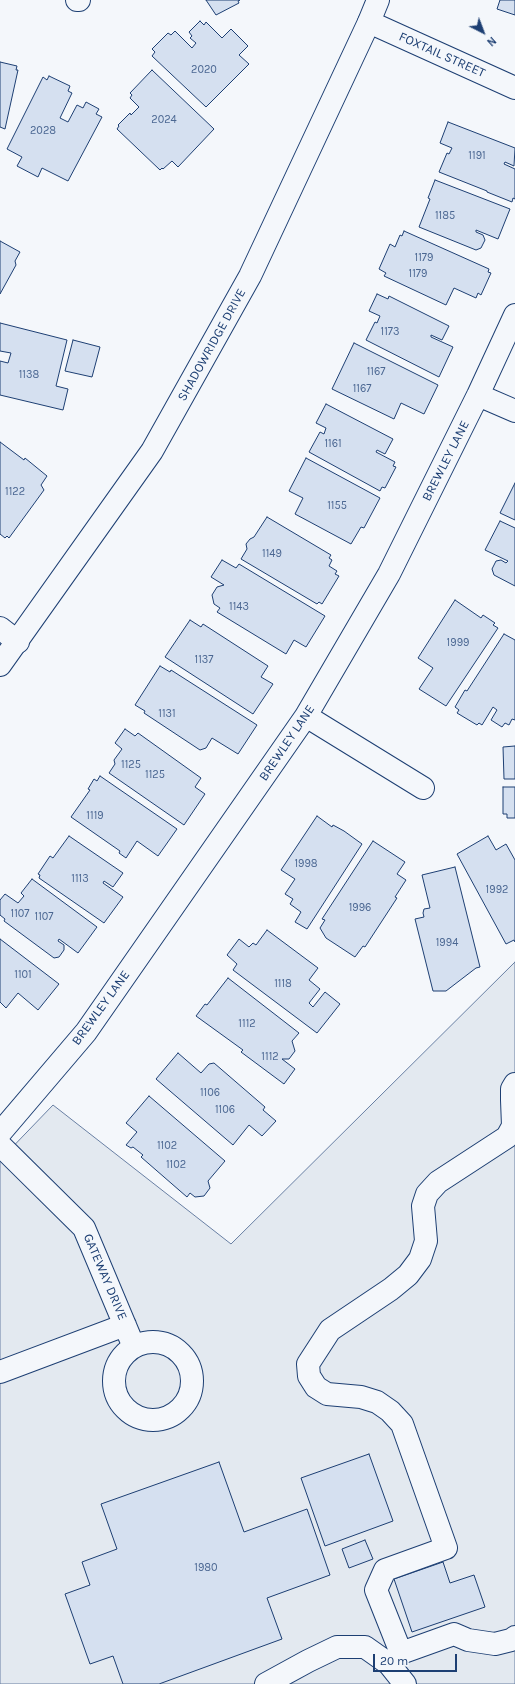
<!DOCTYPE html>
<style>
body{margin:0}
#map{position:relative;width:515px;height:1684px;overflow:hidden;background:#f4f7fb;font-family:Karla,sans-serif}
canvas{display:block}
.north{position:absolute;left:463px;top:12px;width:40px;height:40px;-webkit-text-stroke:3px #f4f7fb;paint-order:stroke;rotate:138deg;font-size:11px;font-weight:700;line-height:16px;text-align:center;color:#1d3f73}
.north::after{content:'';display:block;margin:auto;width:14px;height:18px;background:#1d3f73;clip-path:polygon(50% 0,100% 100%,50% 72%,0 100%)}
.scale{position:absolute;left:373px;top:1654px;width:84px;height:18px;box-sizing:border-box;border:2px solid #1d3f73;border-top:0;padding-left:5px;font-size:12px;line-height:14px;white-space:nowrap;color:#1d3f73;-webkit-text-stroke:3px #f4f7fb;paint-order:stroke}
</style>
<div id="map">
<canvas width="515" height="1684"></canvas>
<div class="north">N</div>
<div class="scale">20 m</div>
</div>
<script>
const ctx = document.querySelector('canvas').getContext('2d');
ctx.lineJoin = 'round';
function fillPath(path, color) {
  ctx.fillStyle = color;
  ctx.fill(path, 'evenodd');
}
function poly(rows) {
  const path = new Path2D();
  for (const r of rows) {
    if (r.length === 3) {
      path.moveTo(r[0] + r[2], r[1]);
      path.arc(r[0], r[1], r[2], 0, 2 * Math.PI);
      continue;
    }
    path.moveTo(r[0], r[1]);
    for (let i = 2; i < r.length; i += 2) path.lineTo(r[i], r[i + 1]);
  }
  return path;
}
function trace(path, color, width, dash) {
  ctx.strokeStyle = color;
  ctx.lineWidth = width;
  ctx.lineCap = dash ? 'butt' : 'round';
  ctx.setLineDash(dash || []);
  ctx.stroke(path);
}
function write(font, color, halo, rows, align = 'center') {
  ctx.font = font + ' Karla,sans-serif';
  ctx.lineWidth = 3;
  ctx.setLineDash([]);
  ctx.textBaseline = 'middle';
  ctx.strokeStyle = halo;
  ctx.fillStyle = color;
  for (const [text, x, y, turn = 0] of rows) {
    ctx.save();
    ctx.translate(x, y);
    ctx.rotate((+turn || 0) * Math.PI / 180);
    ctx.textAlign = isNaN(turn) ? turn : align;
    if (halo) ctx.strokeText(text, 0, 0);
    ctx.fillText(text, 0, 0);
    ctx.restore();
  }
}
const green = poly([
 [515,962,515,1684,0,1684,0,1160,53,1105,231,1244,515,962]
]);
fillPath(green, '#e3e9f0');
trace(green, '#687fa3', 1);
const building = poly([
 [206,0,240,0,238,1,239,3,216,15,206,0],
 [500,0,515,0,515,15,497,9,500,0],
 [200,21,204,25,206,22,222,38,231,29,248,46,239,55,249,64,206,107,152,56,155,52,152,49,168,33,171,35,175,31,192,48,196,43,190,38,192,36,189,32,200,21],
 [0,62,17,66,16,70,18,70,5,129,0,127,0,62],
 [152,70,214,129,178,167,172,161,163,169,162,168,160,170,117,129,119,126,118,125,130,113,131,115,139,107,130,98,132,95,130,93,152,70],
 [49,76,70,86,68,91,72,93,60,118,68,122,77,105,83,108,86,102,99,109,96,114,102,117,68,181,42,168,38,177,17,166,22,157,7,149,43,77,47,80,49,76],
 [448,122,515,148,514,166,505,162,504,164,515,169,515,199,513,198,512,202,487,192,487,191,439,172,447,153,449,154,452,148,440,143,448,122],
 [435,180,510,209,498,239,476,230,476,232,483,235,485,240,481,248,476,250,419,227,430,199,428,198,435,180],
 [404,231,489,269,488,272,491,273,481,295,478,293,476,298,454,288,446,305,384,276,386,273,379,269,390,244,395,247,400,235,402,236,404,231],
 [0,241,20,252,15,261,16,265,0,294,0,241],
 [377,294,388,299,389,296,449,326,442,340,431,335,431,337,453,347,439,377,366,340,375,322,377,323,380,316,369,311,377,294],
 [0,323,67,340,56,386,68,389,63,410,0,395,0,361,8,363,11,353,0,351,0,323],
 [73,340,100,347,92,377,65,371,73,340],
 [354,343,438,385,424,414,401,403,394,419,332,389,354,343],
 [326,404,393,439,385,454,377,450,376,452,395,462,393,466,396,467,385,488,382,487,380,491,309,452,320,432,324,434,326,428,316,423,326,404],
 [0,442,24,460,25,458,47,476,41,485,44,490,9,538,7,536,5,538,0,534,0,442],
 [306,458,380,498,364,528,361,527,351,544,295,514,303,498,289,491,306,458],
 [515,483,515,520,500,513,515,483],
 [267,517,331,555,329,558,332,560,329,566,337,571,335,574,339,576,322,604,319,602,317,604,241,559,247,549,246,544,250,539,254,537,267,517],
 [500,521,515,528,515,586,494,575,492,569,496,561,501,560,506,563,508,561,485,550,500,521],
 [222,560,236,568,239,564,325,616,306,647,294,640,286,654,217,612,220,608,214,604,212,595,217,587,224,585,211,577,222,560],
 [455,600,481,618,483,615,495,623,493,625,498,628,446,706,419,689,433,668,418,658,455,600],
 [190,620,201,627,203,624,268,666,261,677,273,684,253,714,165,657,190,620],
 [504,634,515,640,515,720,512,719,509,725,505,723,502,727,491,720,497,710,493,707,482,725,479,723,477,725,457,713,459,710,455,707,465,690,467,691,504,634],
 [160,666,170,672,171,670,257,725,238,754,212,738,206,748,200,750,144,713,145,711,135,705,160,666],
 [125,729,135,736,138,733,201,778,195,787,205,794,184,825,109,773,115,764,114,760,122,749,115,743,125,729],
 [515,746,515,779,504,779,503,747,515,746],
 [100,776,177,829,158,856,137,841,126,858,119,853,120,851,71,817,90,790,88,789,94,779,97,781,100,776],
 [503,787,515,787,515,818,507,818,507,814,503,814,503,787],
 [317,816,332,827,333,825,344,831,362,844,307,929,295,922,301,912,290,904,293,899,285,894,295,879,281,870,317,816],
 [69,836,123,873,113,887,104,881,103,883,123,897,104,923,39,878,40,875,38,874,50,856,53,858,69,836],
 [488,836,496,850,506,844,515,860,515,942,514,940,506,944,457,854,488,836],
 [373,841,405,862,397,874,406,880,395,897,397,898,365,947,363,946,355,957,326,938,320,928,325,920,322,919,373,841],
 [455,867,480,967,476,968,446,991,433,991,415,919,424,917,423,913,424,909,430,908,422,875,455,867],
 [32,879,97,927,78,953,59,939,58,941,64,945,64,950,59,957,54,958,4,921,5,919,0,915,0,900,5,894,18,903,24,896,21,893,32,879],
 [267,930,318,968,309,980,320,989,309,1003,313,1007,325,992,340,1004,317,1033,233,970,237,964,227,955,239,939,249,947,253,943,256,945,267,930],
 [0,939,59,984,38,1010,18,993,6,1008,0,1002,0,939],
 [228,978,299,1033,292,1041,295,1051,289,1059,282,1059,295,1069,284,1084,241,1052,243,1050,196,1016,205,1004,207,1005,228,978],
 [178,1053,201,1073,209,1064,214,1063,265,1107,263,1110,276,1121,262,1136,249,1125,233,1145,156,1079,178,1053],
 [149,1096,225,1161,208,1181,210,1188,204,1196,195,1197,190,1193,187,1197,141,1157,143,1155,133,1147,131,1148,126,1145,137,1132,126,1123,149,1096],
 [369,1454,393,1521,325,1546,301,1478,369,1454],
 [219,1462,244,1532,307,1509,330,1575,267,1598,282,1639,159,1684,123,1684,113,1656,90,1664,65,1594,90,1585,82,1562,117,1549,101,1504,219,1462],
 [365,1540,373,1559,349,1568,342,1549,365,1540],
 [443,1562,450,1583,474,1575,485,1607,412,1632,394,1579,443,1562]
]);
fillPath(building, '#d5e0f0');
trace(building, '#1d3f73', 1);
const minor = poly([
 [77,0,79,0],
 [369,22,515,88],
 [478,395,515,411],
 [0,628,18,642],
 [306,716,423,788],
 [515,1084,512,1089,512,1100,513,1126,507,1137,438,1182,427,1194,423,1206,426,1241,420,1259,408,1275,391,1289,330,1330,308,1364,309,1376,316,1387,327,1394,361,1397,377,1402,390,1411,402,1424,446,1548,385,1570,376,1590,401,1653,454,1634,468,1640,495,1644,511,1640,515,1637],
 [0,1133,86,1032,306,716,389,574,478,395,515,315],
 [0,1145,84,1228,134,1347],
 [153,1381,39],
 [0,1372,125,1325],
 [266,1684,308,1661,337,1647,365,1647,389,1664,405,1684]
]);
const major = poly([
 [0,665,152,451,250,276,369,22,378,0]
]);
trace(minor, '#1d3f73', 24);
trace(major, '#1d3f73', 24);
trace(minor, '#f4f7fb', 22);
trace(major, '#f4f7fb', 22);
write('11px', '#4b6792', null, [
 ["2020",204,70],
 ["2024",164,120],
 ["2028",43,131],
 ["1191",477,156],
 ["1185",445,216],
 ["1179",424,258],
 ["1179",418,274],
 ["1173",390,332],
 ["1167",376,372],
 ["1138",29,375],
 ["1167",362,389],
 ["1161",333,444],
 ["1122",15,492],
 ["1155",337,506],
 ["1149",272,554],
 ["1143",239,607],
 ["1999",458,643],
 ["1137",204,660],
 ["1131",167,714],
 ["1125",131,765],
 ["1125",155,775],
 ["1119",95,816],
 ["1998",306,864],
 ["1113",80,879],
 ["1992",497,890],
 ["1996",360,908],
 ["1107",20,914],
 ["1107",44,917],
 ["1994",447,943],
 ["1101",23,975],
 ["1118",283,984],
 ["1112",247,1024],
 ["1112",270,1057],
 ["1106",210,1093],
 ["1106",225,1110],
 ["1102",167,1146],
 ["1102",176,1165],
 ["1980",206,1568]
]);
write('13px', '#1d3f73', '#f4f7fb', [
 ["FOXTAIL STREET",442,55,24],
 ["SHADOWRIDGE DRIVE",212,345,-61],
 ["BREWLEY LANE",446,461,-63],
 ["BREWLEY LANE",287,743,-56],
 ["BREWLEY LANE",101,1008,-54],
 ["GATEWAY DRIVE",105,1277,67]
]);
</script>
